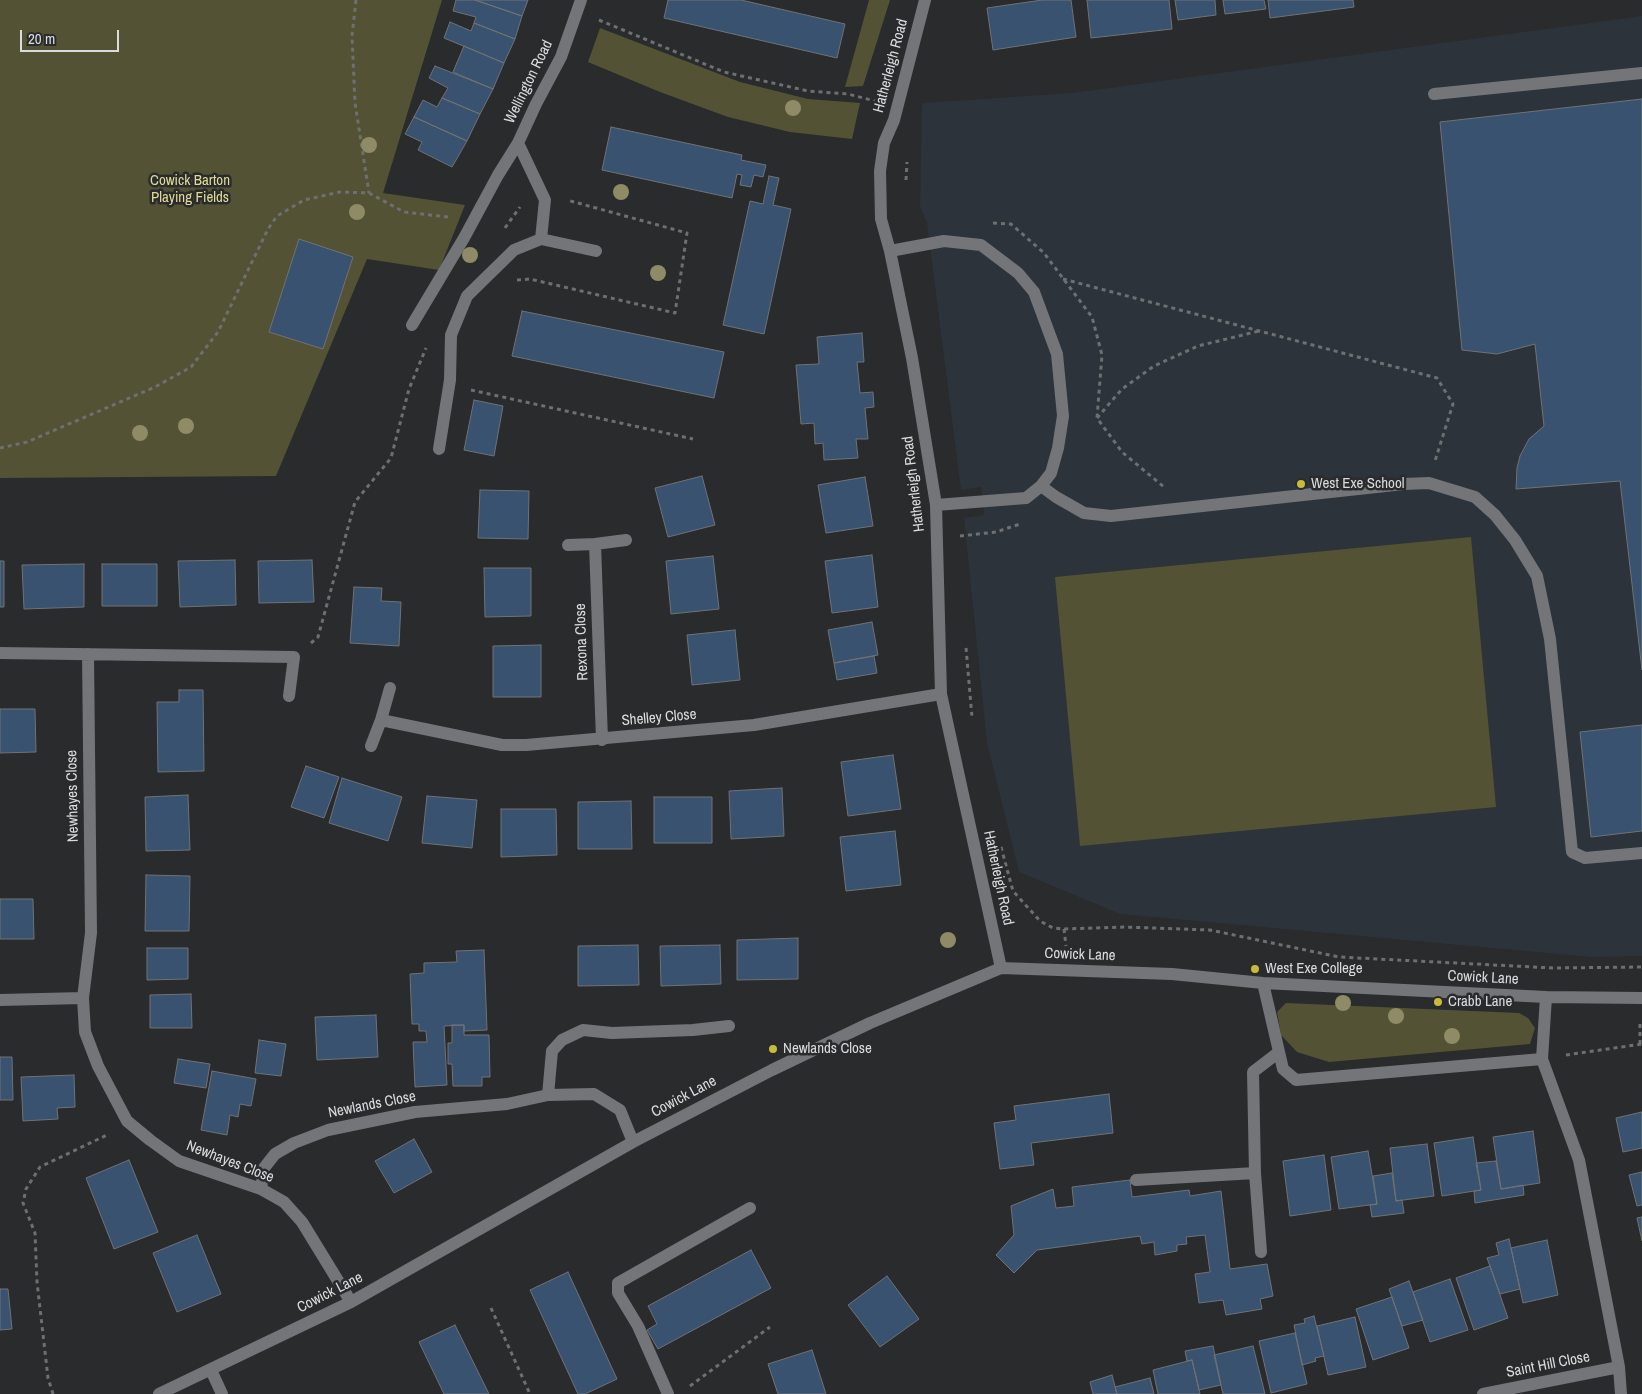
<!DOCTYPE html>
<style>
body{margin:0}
#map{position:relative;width:1642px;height:1394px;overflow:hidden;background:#292b2d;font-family:"Archivo Narrow",sans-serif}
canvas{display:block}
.scale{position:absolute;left:20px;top:30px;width:99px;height:22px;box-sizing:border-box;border:2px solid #dadbdc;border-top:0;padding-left:6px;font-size:15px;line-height:18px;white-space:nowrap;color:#dadbdc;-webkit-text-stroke:4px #292b2d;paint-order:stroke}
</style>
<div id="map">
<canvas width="1642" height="1394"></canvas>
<div class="scale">20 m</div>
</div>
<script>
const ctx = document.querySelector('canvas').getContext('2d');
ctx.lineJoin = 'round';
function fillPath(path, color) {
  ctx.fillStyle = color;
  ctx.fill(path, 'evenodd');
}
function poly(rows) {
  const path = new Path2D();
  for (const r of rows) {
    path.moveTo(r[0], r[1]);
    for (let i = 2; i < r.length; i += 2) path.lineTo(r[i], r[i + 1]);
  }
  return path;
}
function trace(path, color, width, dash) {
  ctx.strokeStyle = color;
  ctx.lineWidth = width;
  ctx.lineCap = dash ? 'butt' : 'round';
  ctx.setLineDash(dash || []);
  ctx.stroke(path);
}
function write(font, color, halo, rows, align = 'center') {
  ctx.font = font + ' "Archivo Narrow",sans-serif';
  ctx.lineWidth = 5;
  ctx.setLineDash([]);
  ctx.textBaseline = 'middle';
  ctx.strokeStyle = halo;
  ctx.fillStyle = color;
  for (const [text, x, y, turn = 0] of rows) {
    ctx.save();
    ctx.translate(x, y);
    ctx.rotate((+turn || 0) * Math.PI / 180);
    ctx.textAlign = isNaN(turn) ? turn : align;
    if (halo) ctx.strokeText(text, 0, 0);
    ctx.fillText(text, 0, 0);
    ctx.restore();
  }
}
fillPath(poly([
 [1642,16,1642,956,1591,957,1120,914,1019,872,987,743,964,518,984,515,983,501,981,487,961,490,927,223,920,207,922,103,1072,93]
]), '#2d333a');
fillPath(poly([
 [0,0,442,0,383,193,465,205,439,270,367,259,276,476,0,478],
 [869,0,890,0,863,86,845,87],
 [600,28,740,82,808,99,860,103,852,139,790,132,728,117,660,92,588,62],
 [1471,537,1496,807,1080,846,1055,577],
 [1286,1003,1519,1013,1528,1018,1535,1028,1530,1044,1329,1062,1297,1052,1281,1035,1277,1012]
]), '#545234');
const building = poly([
 [456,0,475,0,522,16,515,39,474,23,476,17,453,11,456,0],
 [475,0,528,0,522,16,475,0],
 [668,0,741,0,845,24,837,58,664,18,668,0],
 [1042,0,1071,0,1076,37,993,50,987,8,1042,0],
 [1087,0,1169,0,1172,29,1091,38,1087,0],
 [1175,0,1215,0,1216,15,1178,20,1175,0],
 [1223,0,1264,0,1266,9,1225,14,1223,0],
 [1268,0,1353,0,1354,7,1270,18,1268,0],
 [450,22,471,31,474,23,515,39,504,63,444,38,450,22],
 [464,46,504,63,493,89,453,72,464,46],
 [435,66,493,89,480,114,442,98,448,88,429,78,435,66],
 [442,98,480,114,467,141,414,117,423,100,437,107,442,98],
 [1642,99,1642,670,1620,481,1516,489,1517,468,1520,456,1529,439,1544,426,1535,344,1497,354,1462,350,1440,122,1642,99],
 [414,117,467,141,452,167,418,150,422,142,405,134,414,117],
 [611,127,742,155,741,160,766,165,763,177,754,175,751,187,740,185,742,175,737,174,732,198,602,170,611,127],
 [769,176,779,178,773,205,791,209,764,334,723,325,750,201,763,204,769,176],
 [299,239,353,257,323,349,269,332,299,239],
 [522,311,724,352,714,398,512,356,522,311],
 [862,333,864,362,857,362,860,393,873,392,874,407,865,408,868,439,856,439,858,458,824,460,823,443,815,444,814,423,801,424,796,365,819,364,817,337,862,333],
 [474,400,503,406,494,456,464,450,474,400],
 [702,476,715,525,668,537,655,488,702,476],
 [865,477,873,526,826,533,818,485,865,477],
 [480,490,529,491,528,539,478,538,480,490],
 [872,555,878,607,832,613,825,561,872,555],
 [713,556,719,609,671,614,666,561,713,556],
 [235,560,236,605,180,607,178,561,235,560],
 [312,560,314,602,259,603,258,561,312,560],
 [0,561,4,561,4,607,0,607,0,561],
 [84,564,84,607,24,609,22,565,84,564],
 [102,564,157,564,157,606,102,606,102,564],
 [484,568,531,568,531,616,485,617,484,568],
 [354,587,382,588,381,601,401,602,399,646,350,643,354,587],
 [872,622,878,655,834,663,828,630,872,622],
 [735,630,740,680,692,685,687,635,735,630],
 [541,645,541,697,493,697,493,646,541,645],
 [874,656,877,673,837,680,834,663,874,656],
 [179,690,203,690,204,771,158,772,157,702,179,702,179,690],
 [0,709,35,709,36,752,0,753,0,709],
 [1642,725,1642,831,1591,837,1580,732,1642,725],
 [893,755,901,809,848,816,841,762,893,755],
 [306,766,339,777,324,818,291,807,306,766],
 [342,778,402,797,388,841,329,823,342,778],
 [782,788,784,836,731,839,729,791,782,788],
 [188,795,190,850,146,851,145,797,188,795],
 [427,796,477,800,472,848,422,843,427,796],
 [654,797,712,797,712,843,654,843,654,797],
 [631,801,632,849,578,849,578,802,631,801],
 [501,809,556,809,557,855,501,857,501,809],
 [895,831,901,885,846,891,840,837,895,831],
 [146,875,190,876,189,931,145,931,146,875],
 [0,899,33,899,34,939,0,939,0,899],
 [798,938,798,979,737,980,737,940,798,938],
 [638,945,639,985,578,986,578,946,638,945],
 [720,945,721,984,661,986,660,946,720,945],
 [147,948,188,948,188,979,147,980,147,948],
 [484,950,487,1030,464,1031,464,1025,444,1026,447,1085,415,1087,413,1042,427,1042,426,1031,419,1031,419,1024,412,1024,410,974,424,973,424,963,457,962,456,951,484,950],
 [191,994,192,1028,150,1028,150,995,191,994],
 [376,1015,378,1057,317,1060,315,1017,376,1015],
 [452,1025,464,1025,464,1035,489,1035,490,1077,482,1077,482,1086,453,1086,452,1064,448,1064,448,1043,452,1043,452,1025],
 [259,1040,286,1044,281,1076,255,1073,259,1040],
 [0,1057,12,1057,13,1100,0,1100,0,1057],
 [178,1059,210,1064,206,1088,174,1083,178,1059],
 [212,1071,256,1079,251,1106,240,1104,238,1117,230,1115,227,1135,201,1130,212,1071],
 [74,1075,75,1107,57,1108,58,1119,23,1121,21,1077,74,1075],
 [1109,1094,1113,1133,1031,1143,1034,1165,1000,1169,994,1123,1016,1120,1014,1106,1109,1094],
 [1642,1112,1642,1148,1623,1152,1616,1118,1642,1112],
 [1533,1131,1540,1183,1501,1189,1493,1137,1533,1131],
 [1473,1137,1481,1190,1442,1196,1434,1143,1473,1137],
 [414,1139,432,1172,394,1193,375,1161,414,1139],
 [1427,1144,1434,1196,1396,1201,1390,1148,1427,1144],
 [1368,1151,1377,1204,1339,1209,1331,1157,1368,1151],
 [1324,1155,1331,1210,1290,1216,1283,1161,1324,1155],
 [129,1160,158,1232,114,1249,86,1178,129,1160],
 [1496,1161,1501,1189,1523,1185,1524,1195,1475,1203,1474,1191,1481,1190,1476,1163,1496,1161],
 [1642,1172,1642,1205,1637,1206,1629,1175,1642,1172],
 [1392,1173,1396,1201,1402,1200,1404,1213,1372,1217,1370,1205,1377,1204,1373,1176,1392,1173],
 [1130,1180,1132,1197,1189,1190,1190,1196,1221,1191,1230,1269,1267,1264,1273,1296,1260,1299,1262,1309,1226,1315,1223,1300,1199,1303,1195,1274,1210,1272,1205,1235,1186,1237,1187,1244,1177,1245,1177,1251,1155,1255,1154,1242,1142,1244,1140,1236,1037,1250,1014,1273,996,1255,1014,1235,1011,1206,1053,1189,1056,1208,1074,1206,1072,1187,1130,1180],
 [1642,1217,1642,1241,1637,1218,1642,1217],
 [197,1235,221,1294,177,1312,153,1253,197,1235],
 [1509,1239,1520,1289,1500,1294,1487,1258,1499,1255,1496,1243,1509,1239],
 [1547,1240,1558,1295,1523,1303,1511,1248,1547,1240],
 [751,1250,771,1288,658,1349,647,1330,657,1324,648,1306,751,1250],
 [1490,1266,1508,1318,1474,1330,1456,1278,1490,1266],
 [568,1272,617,1379,585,1394,578,1394,530,1290,568,1272],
 [887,1276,919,1319,880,1347,848,1305,887,1276],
 [1450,1279,1468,1330,1430,1342,1413,1292,1450,1279],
 [1409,1281,1423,1320,1402,1326,1389,1289,1409,1281],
 [0,1289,8,1289,12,1329,0,1330,0,1289],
 [1392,1297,1409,1348,1373,1360,1356,1309,1392,1297],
 [1314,1316,1324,1356,1315,1358,1316,1361,1302,1365,1294,1325,1305,1323,1304,1319,1314,1316],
 [1355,1317,1366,1367,1328,1375,1317,1326,1355,1317],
 [455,1325,489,1394,444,1394,419,1342,455,1325],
 [1295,1333,1307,1384,1271,1393,1259,1341,1295,1333],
 [1213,1346,1221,1385,1199,1390,1192,1360,1187,1361,1185,1351,1213,1346],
 [1253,1346,1265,1394,1223,1394,1214,1355,1253,1346],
 [812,1350,826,1394,778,1394,768,1364,812,1350],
 [1192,1360,1200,1394,1158,1394,1153,1370,1192,1360],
 [1112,1375,1117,1394,1093,1394,1090,1382,1112,1375],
 [1150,1378,1154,1394,1117,1394,1115,1387,1150,1378]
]);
fillPath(building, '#395270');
trace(building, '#707275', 1);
trace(poly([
 [356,0,352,36,355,103,369,193],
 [599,20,724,72,808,91,848,94,875,101],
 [906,180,907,162],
 [993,223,1011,224,1044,253,1092,317,1102,355,1097,418,1122,452,1164,487],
 [505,228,520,207],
 [1063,279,1437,378,1453,404,1435,461],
 [517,280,530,279,675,313,687,233,567,200],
 [471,390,693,439],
 [1097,418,1122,389,1154,366,1198,346,1259,331],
 [0,448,27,442,155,387,191,367,218,332,268,229,277,216,304,200,340,192,369,193,404,212,448,217],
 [960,536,996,532,1020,524],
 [311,643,318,637,355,502,391,458,409,389,426,348],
 [966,648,972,717],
 [1001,847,1013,891,1040,921,1053,928,1064,929,1124,927,1210,930,1339,957,1553,968,1642,967],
 [1064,929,1066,946],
 [1640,1044,1640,1020],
 [1566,1055,1642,1044],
 [491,1308,530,1394],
 [690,1386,770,1327],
 [53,1394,48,1378,37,1282,35,1233,23,1203,26,1189,40,1167,109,1134]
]), '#6e6f71', 3, [4, 4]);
trace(poly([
 [581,0,561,57,536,104,518,143,545,200,541,239,596,251],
 [925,0,894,120,884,143,880,171,881,219,890,251,912,358,936,505,941,694,1001,968],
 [1434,94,1642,73],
 [890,251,944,241,981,245,1018,273,1034,292,1057,354,1063,416,1058,448,1051,473,1041,486,1026,498,936,505],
 [412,325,464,238,498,175,518,143],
 [439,449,450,380,451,335,467,296,514,250,541,239],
 [1041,486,1056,497,1084,513,1111,516,1404,484,1429,483,1475,497,1495,515,1515,540,1537,576,1550,639,1572,852,1585,858,1642,853],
 [595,544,626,540],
 [568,545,595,544,602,740],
 [0,653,294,657,289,696],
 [88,654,91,933,83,998,85,1032,98,1066,127,1121,150,1140,179,1161,261,1189,284,1202,302,1222,351,1302],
 [381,720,390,688],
 [371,746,381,720,502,745,526,745,754,725,941,694],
 [1263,983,1283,1069,1296,1080,1542,1059],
 [1546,997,1542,1059,1579,1160,1619,1367,1621,1394],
 [0,1000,83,998],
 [548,1095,552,1051,562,1040,583,1030,612,1033,693,1030,729,1026],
 [1136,1180,1255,1173],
 [261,1189,264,1168,275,1154,294,1143,328,1130,415,1112,507,1104,548,1095,594,1094,620,1110,633,1142],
 [1261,1252,1255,1173,1253,1072,1279,1052],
 [211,1370,222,1394],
 [159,1394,351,1302,633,1142,772,1070,870,1023,1001,968,1172,974,1263,983,1546,997,1642,998],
 [668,1394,638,1326,618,1293,618,1283,750,1208],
 [1483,1394,1619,1367]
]), '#737578', 12);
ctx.fillStyle = '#8e8b66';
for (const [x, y] of [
 [793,108],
 [369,145],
 [621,192],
 [357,212],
 [470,255],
 [658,273],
 [186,426],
 [140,433],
 [948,940],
 [1343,1003],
 [1396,1016],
 [1452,1036]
]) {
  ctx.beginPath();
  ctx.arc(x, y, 8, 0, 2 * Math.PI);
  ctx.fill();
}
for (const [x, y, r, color] of [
 [1301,484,5,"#c8bb3b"],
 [1255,969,5,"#c8bb3b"],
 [1438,1002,5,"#c8bb3b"],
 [773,1049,5,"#c8bb3b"]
]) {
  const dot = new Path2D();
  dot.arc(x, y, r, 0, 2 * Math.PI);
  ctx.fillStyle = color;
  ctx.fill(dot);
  trace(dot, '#292b2d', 2);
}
write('15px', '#dadbdc', '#292b2d', [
 ["Hatherleigh Road",891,66,-75],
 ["Wellington Road",529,82,-64],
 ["Hatherleigh Road",914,484,-97],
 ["Rexona Close",582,642,-92],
 ["Shelley Close",659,718,-5],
 ["Newhayes Close",73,796,-91],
 ["Hatherleigh Road",998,878,78],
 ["Cowick Lane",1080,955,2],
 ["Cowick Lane",1483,978,3],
 ["Cowick Lane",684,1097,-28],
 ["Newlands Close",372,1105,-11],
 ["Newhayes Close",230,1162,21],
 ["Cowick Lane",330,1293,-27],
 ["Saint Hill Close",1548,1365,-11]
]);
write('15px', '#e0da94', '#292b2d', [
 ["Cowick Barton",190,181],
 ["Playing Fields",190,198]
]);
write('15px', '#dadbdc', '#292b2d', [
 ["West Exe School",1311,484],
 ["West Exe College",1265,969],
 ["Crabb Lane",1448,1002],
 ["Newlands Close",783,1049]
], 'left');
</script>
